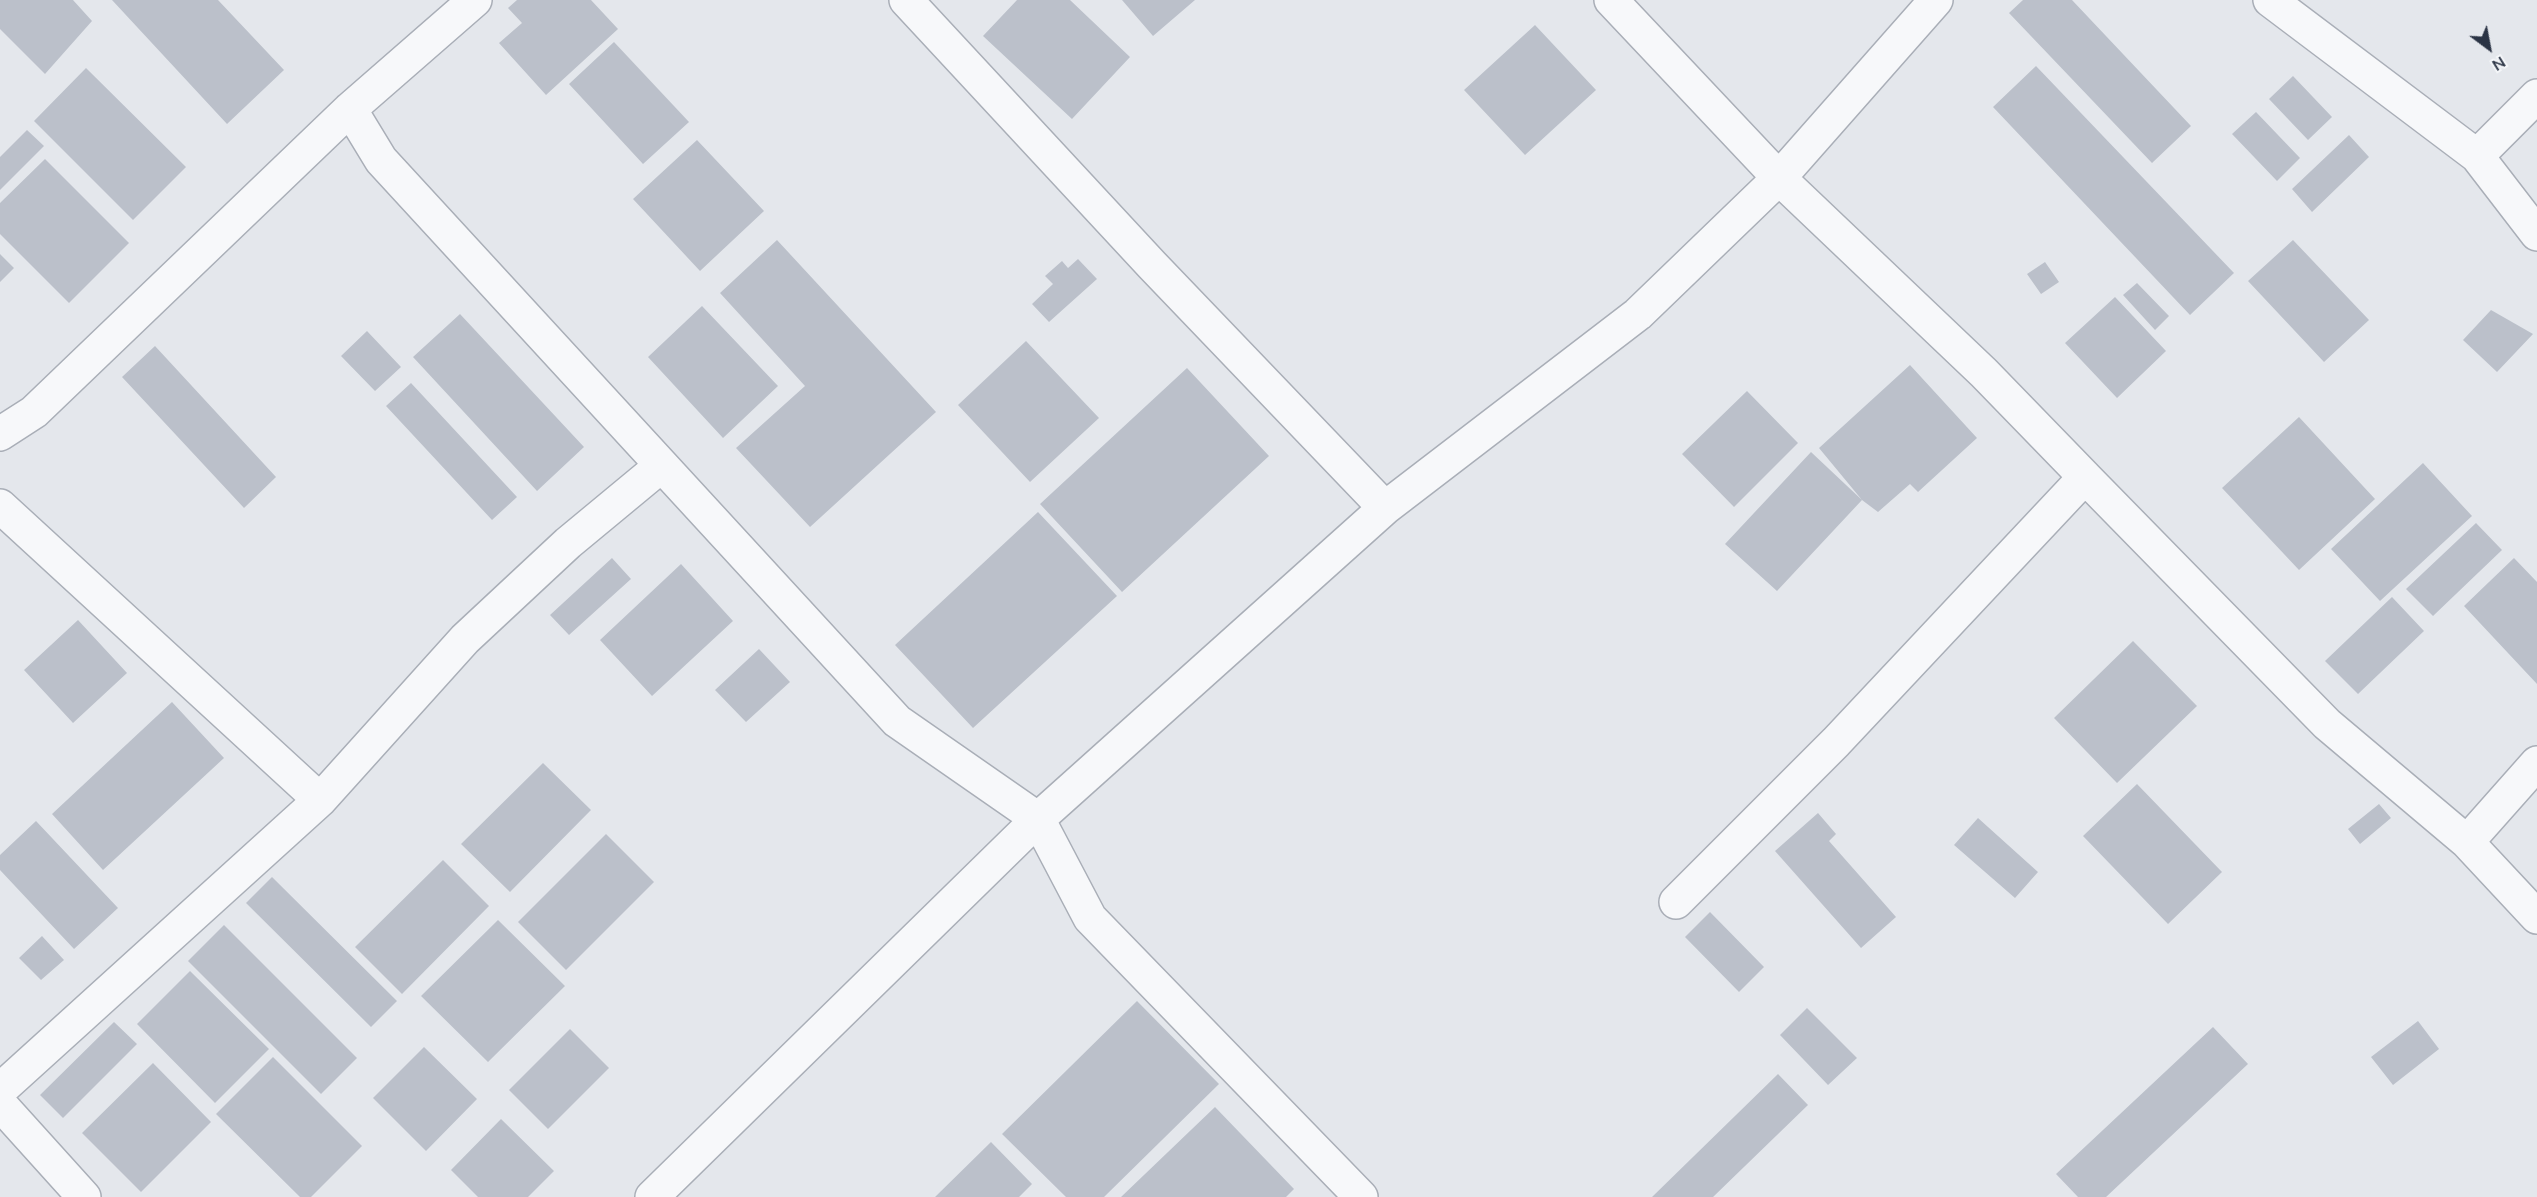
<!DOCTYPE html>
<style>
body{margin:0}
#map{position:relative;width:2537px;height:1197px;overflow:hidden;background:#e4e7ec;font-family:"Nunito Sans",sans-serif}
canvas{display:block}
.north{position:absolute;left:2459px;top:18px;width:60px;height:60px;-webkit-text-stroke:4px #f4f6f9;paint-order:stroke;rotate:148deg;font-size:16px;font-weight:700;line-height:24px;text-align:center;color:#2b3445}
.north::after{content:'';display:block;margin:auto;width:21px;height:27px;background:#2b3445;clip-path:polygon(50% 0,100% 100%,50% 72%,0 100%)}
</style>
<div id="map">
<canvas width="2537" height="1197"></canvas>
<div class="north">N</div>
</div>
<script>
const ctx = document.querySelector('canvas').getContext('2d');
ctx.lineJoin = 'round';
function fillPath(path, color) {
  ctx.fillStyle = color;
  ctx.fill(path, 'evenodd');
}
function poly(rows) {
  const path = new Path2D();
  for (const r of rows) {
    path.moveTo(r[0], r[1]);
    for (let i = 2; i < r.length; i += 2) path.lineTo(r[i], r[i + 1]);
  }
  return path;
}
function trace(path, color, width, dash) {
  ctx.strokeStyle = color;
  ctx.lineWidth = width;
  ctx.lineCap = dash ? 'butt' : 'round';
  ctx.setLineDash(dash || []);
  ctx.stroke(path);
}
fillPath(poly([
 [0,0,73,0,92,21,45,74,0,29],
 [112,0,218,0,284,70,227,124],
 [517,0,591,0,618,29,546,95,499,43,522,23,508,8],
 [1017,0,1070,0,1130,57,1072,119,983,36],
 [1122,0,1195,0,1153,36],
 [2023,0,2072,0,2191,126,2152,163,2009,13],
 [1535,25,1596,90,1525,155,1464,90],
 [614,42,689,122,643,164,569,84],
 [2036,66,2234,273,2190,315,1993,107],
 [86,68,186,167,133,220,34,121],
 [2293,76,2332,117,2308,140,2269,99],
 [2256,112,2300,158,2277,181,2232,134],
 [27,130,44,146,0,190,0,157],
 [2349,135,2369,157,2312,212,2292,189],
 [697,140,764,211,700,271,633,199],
 [45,159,129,243,69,303,0,234,0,203],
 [777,240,936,412,810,527,736,448,805,386,720,293],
 [2293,240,2369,320,2324,362,2248,281],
 [0,254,14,268,0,282],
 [1078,259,1097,279,1049,322,1032,304,1053,284,1045,276,1062,261,1068,268],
 [2045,262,2059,282,2041,294,2027,274],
 [2137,283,2169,316,2155,330,2123,295],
 [2115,297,2166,351,2117,398,2065,343],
 [702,306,778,386,723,438,648,357],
 [2491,310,2533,334,2497,372,2463,340],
 [460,314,584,447,537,491,413,357],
 [367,331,401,367,375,391,341,356],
 [1026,341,1099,418,1030,482,958,405],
 [155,346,276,477,244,508,122,377],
 [1910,365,1977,438,1918,492,1910,484,1878,512,1862,500,1819,448],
 [1187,368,1269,456,1122,592,1040,504],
 [411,383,517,497,492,520,386,406],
 [1747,391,1798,443,1734,507,1682,454],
 [2299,417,2375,499,2299,570,2222,488],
 [1811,452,1862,500,1777,591,1725,544],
 [2423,463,2472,516,2380,601,2331,549],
 [1038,512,1117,596,973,728,895,645],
 [2476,523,2502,550,2433,616,2406,589],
 [612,558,631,579,569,635,550,615],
 [2514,558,2537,582,2537,684,2464,606],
 [681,564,733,621,652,696,600,640],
 [2392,597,2424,631,2358,694,2325,661],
 [78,620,127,673,73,723,24,670],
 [2133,641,2197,706,2117,783,2054,718],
 [759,649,790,682,746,722,715,690],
 [172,702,224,758,103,870,52,814],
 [543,763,591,810,510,892,461,844],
 [2137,784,2222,872,2168,924,2083,836],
 [2379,804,2391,818,2360,844,2348,829],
 [1818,813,1836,834,1829,841,1896,917,1861,948,1775,851],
 [1978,818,2038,872,2015,898,1954,845],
 [36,821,118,908,74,949,0,870,0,855],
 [606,834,654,882,566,970,518,922],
 [443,860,489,906,402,994,355,947],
 [272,877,397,1001,371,1027,246,903],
 [1710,912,1764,967,1739,992,1685,937],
 [498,920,565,986,488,1062,421,996],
 [224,925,357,1058,321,1094,188,961],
 [42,936,64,960,41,980,19,958],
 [190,971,269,1049,215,1103,137,1024],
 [1137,1001,1219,1084,1104,1197,1066,1197,1002,1134],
 [1807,1008,1857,1058,1828,1085,1780,1035],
 [2418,1021,2439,1049,2393,1085,2371,1057],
 [114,1022,137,1044,63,1118,40,1095],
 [2213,1027,2248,1064,2106,1197,2078,1197,2056,1174],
 [570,1029,609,1068,548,1129,509,1090],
 [424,1047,477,1099,426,1151,373,1098],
 [273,1057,362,1146,311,1197,300,1197,216,1114],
 [153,1063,211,1122,141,1192,82,1133],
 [1778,1074,1808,1105,1713,1197,1652,1197],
 [1215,1107,1294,1189,1286,1197,1121,1197],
 [501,1119,554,1171,528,1197,478,1197,451,1170],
 [991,1142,1032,1184,1019,1197,935,1197]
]), '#bbc0ca');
const minor = poly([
 [906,0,1152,265,1385,508],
 [1611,0,1779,178,1984,373,2085,477,1836,742,1676,902],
 [2270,0,2477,156,2537,234],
 [350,109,381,160,897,721,1038,819,1090,918,1361,1197],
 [2477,156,2537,96],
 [0,434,34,412,350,109,475,0],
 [2085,477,2327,724,2467,842,2537,917],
 [0,506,320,800],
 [2467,842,2537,763],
 [0,1090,320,800,465,639,568,543,661,466],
 [0,1104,84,1197],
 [652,1197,1038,819,1385,508,1638,314,1779,178,1936,0]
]);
trace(minor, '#a9aeb7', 36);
trace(minor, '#f7f8fa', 33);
</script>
